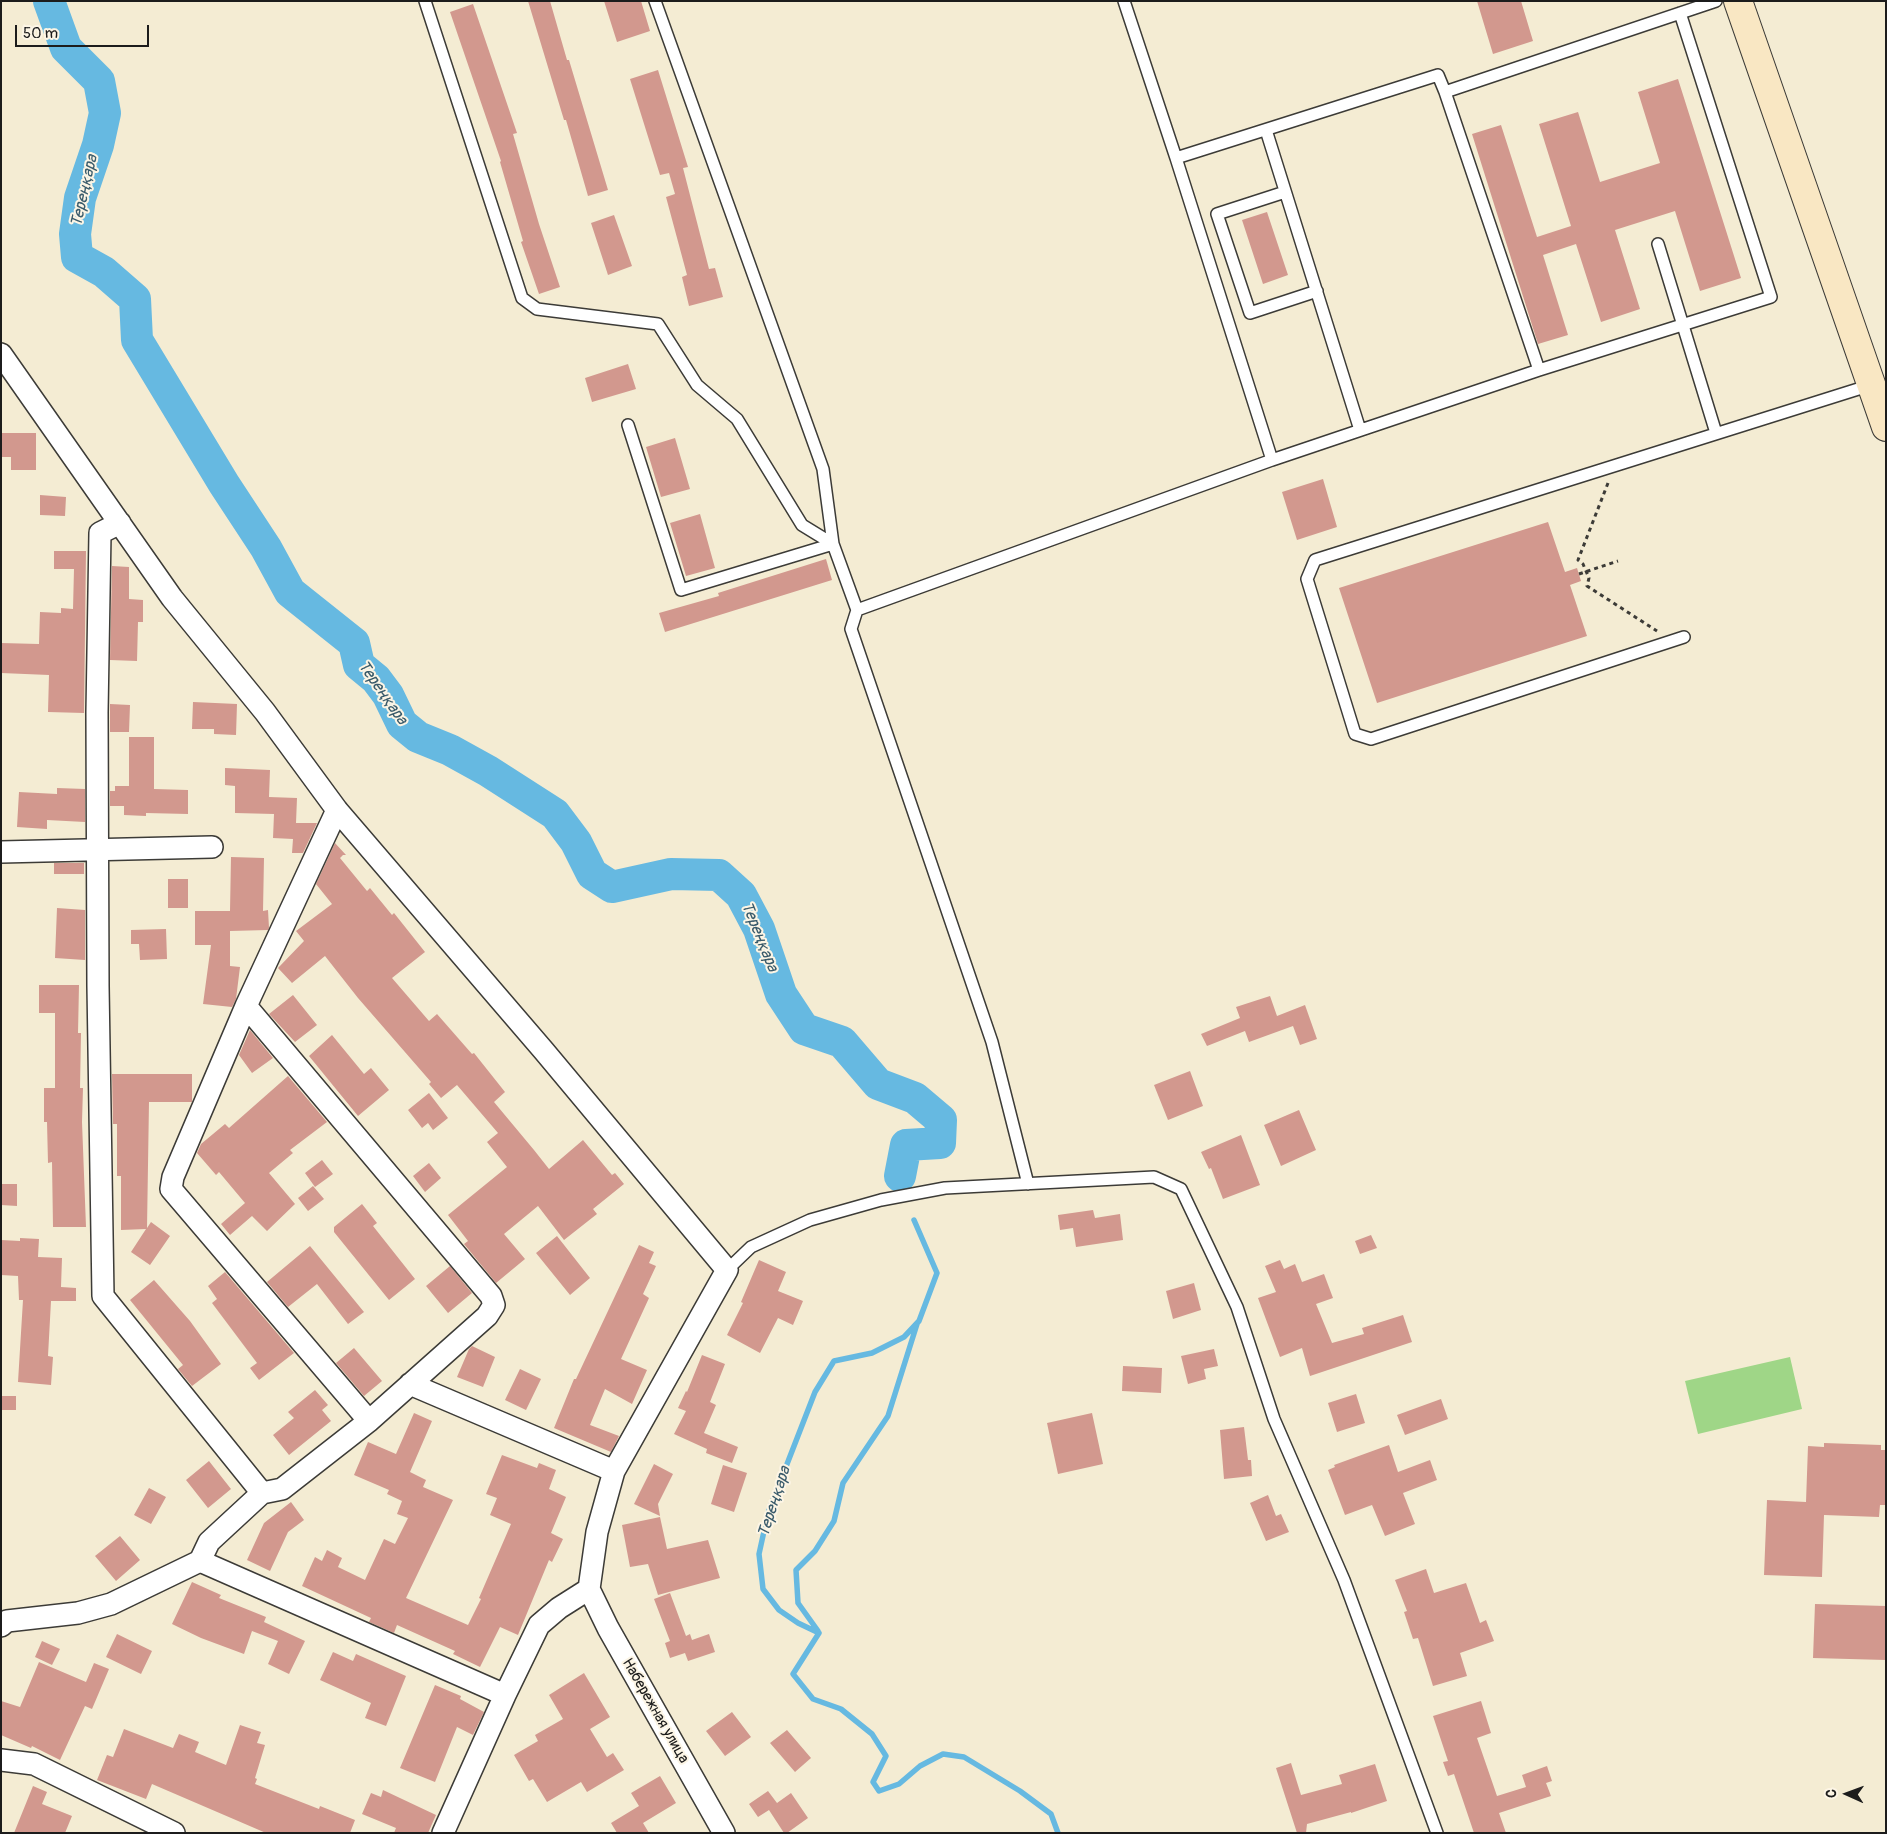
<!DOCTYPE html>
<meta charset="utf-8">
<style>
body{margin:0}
#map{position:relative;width:1887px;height:1834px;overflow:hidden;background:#f4ecd3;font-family:Pangolin,sans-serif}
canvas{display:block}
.frame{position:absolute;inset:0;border:2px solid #1c1c1c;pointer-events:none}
.north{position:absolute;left:1822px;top:1769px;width:50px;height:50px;-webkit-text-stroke:4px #fcf5e5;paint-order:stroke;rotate:272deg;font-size:14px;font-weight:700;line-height:20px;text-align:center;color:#1c1c1c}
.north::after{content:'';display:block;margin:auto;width:18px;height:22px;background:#1c1c1c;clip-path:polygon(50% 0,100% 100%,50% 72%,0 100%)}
.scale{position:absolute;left:15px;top:25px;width:134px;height:22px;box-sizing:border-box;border:2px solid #1c1c1c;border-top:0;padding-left:6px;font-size:15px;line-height:18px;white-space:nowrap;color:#1c1c1c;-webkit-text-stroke:4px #fcf5e5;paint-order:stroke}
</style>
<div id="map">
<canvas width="1887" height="1834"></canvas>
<div class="frame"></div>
<div class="north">С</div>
<div class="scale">50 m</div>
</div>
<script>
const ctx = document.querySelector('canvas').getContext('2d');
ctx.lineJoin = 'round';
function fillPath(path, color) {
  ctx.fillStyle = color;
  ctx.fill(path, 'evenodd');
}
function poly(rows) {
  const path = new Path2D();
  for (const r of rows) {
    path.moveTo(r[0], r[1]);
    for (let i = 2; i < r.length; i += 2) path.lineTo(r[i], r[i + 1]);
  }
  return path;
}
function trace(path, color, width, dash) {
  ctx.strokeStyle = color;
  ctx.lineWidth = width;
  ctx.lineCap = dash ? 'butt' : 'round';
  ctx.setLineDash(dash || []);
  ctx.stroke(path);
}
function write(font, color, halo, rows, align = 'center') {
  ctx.font = font + ' Pangolin,sans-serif';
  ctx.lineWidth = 4;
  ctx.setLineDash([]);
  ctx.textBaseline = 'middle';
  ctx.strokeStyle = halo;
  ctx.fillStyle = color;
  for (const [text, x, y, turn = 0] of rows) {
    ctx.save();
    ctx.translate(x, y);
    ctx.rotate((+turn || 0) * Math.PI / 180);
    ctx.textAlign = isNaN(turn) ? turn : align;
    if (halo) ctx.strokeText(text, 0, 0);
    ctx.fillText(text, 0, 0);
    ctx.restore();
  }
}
fillPath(poly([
 [1790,1357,1802,1409,1698,1434,1685,1381]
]), '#9fd687');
trace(poly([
 [914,1220,937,1273,919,1321,904,1337,872,1353,834,1361,815,1392,768,1513,759,1554,763,1589,779,1610,798,1623,819,1633,793,1674,813,1699,841,1709,872,1734,886,1756,873,1782,879,1791,899,1784,920,1766,943,1754,964,1757,1020,1791,1051,1814,1058,1833],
 [818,1631,798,1603,796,1570,815,1551,834,1521,843,1483,888,1416,917,1324]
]), '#66b9e1', 5.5);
trace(poly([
 [49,1,66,48,99,81,105,113,98,145,80,198,75,234,77,257,104,272,135,299,137,340,224,484,266,548,290,592,354,643,359,665,376,679,388,695,402,724,418,737,450,750,488,771,555,814,576,842,592,874,612,887,671,874,719,875,741,895,759,929,781,994,804,1029,842,1042,878,1084,915,1098,941,1120,940,1143,906,1145,900,1176]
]), '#66b9e1', 32);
fillPath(poly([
 [528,1,550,1,567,60,569,60,608,190,588,196,566,120,564,120],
 [604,1,641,1,650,31,617,42],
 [1477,1,1521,1,1533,41,1493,54],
 [473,4,517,133,513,134,539,224,560,287,539,294,521,242,523,241,500,162,501,161,450,12],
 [658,70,688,167,683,168,709,269,715,268,723,297,689,306,682,277,687,275,666,197,675,194,669,173,660,175,630,79],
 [1678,79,1741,278,1700,291,1675,211,1615,230,1640,309,1601,322,1576,244,1543,255,1568,335,1538,344,1472,134,1501,125,1537,237,1571,226,1539,124,1578,112,1600,182,1660,163,1638,92],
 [1267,212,1288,275,1263,284,1242,220],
 [614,215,632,266,608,275,591,223],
 [628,364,636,389,592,402,585,378],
 [1,433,36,433,36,470,11,470,11,457,1,457],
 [675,438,690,489,661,497,646,447],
 [1323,479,1337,527,1297,540,1282,492],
 [40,495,66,497,65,516,40,515],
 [700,514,715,568,686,576,670,523],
 [1548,522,1565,572,1577,568,1581,581,1570,585,1587,636,1377,703,1339,588],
 [54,551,86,551,84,713,48,712,49,675,1,673,1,643,39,644,40,612,61,613,61,608,73,609,74,569,54,569],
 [826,559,832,580,665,632,659,613,719,596,718,593],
 [112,566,129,567,129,599,143,600,143,622,138,622,137,661,110,660],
 [193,702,237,704,236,735,214,734,214,729,192,729],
 [110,704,130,705,129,732,110,732],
 [129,737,154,737,154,789,188,790,188,814,146,813,146,816,124,815,124,806,110,806,110,791,115,791,115,786,129,786],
 [225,768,270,770,269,797,297,798,296,823,317,823,303,853,292,853,293,839,273,838,274,814,235,813,235,786,225,785],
 [57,788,85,789,85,822,47,820,47,829,17,827,19,792,57,794],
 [335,843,346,855,343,855,340,858,367,891,370,888,392,915,394,913,425,952,392,978,429,1021,437,1014,472,1054,474,1053,505,1092,494,1102,534,1150,549,1169,583,1140,612,1175,615,1173,624,1184,593,1209,597,1214,564,1240,538,1206,504,1234,525,1259,496,1283,464,1244,468,1241,448,1215,507,1167,487,1142,498,1133,457,1085,441,1098,429,1084,431,1082,358,998,325,956,292,983,278,968,304,941,296,931,332,904,316,884],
 [231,857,264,858,263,911,268,910,269,928,268,930,230,931,230,966,240,967,236,999,232,1007,203,1004,211,945,195,945,195,911,230,911],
 [54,863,84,863,84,874,54,874],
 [168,879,188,879,188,908,168,908],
 [57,908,85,910,85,960,55,958],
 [166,929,167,959,140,960,139,944,131,944,131,930],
 [39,985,79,985,78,1033,81,1033,80,1088,83,1088,82,1122,86,1227,53,1227,52,1162,48,1163,47,1122,44,1122,44,1088,55,1088,55,1013,39,1013],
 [293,995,317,1025,295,1042,269,1014],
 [1270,996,1277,1016,1305,1005,1317,1039,1300,1045,1293,1026,1249,1042,1245,1031,1207,1046,1201,1034,1240,1018,1236,1007],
 [250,1030,273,1058,252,1073,239,1055],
 [332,1035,364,1074,371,1068,389,1090,358,1116,309,1056],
 [1190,1071,1203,1106,1168,1120,1154,1085],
 [112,1074,192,1074,192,1102,149,1102,147,1228,151,1222,170,1236,150,1265,131,1252,146,1229,121,1230,121,1176,117,1176,117,1124,113,1124],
 [288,1076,327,1122,290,1150,293,1153,269,1173,295,1204,267,1231,252,1216,230,1235,221,1224,245,1203,219,1172,216,1175,197,1153,201,1144,225,1124,229,1128],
 [429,1093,448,1118,433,1130,428,1123,422,1128,408,1110],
 [1299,1110,1316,1150,1281,1166,1264,1125],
 [1241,1135,1260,1185,1223,1199,1211,1168,1209,1169,1201,1152],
 [322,1160,333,1174,315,1187,305,1173],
 [429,1163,441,1178,425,1192,413,1176],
 [1,1184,17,1184,17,1206,1,1205],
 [313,1186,324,1199,308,1211,298,1198],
 [362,1204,377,1223,373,1226,415,1279,389,1300,334,1232,334,1227],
 [1093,1210,1095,1218,1120,1214,1123,1240,1076,1247,1073,1228,1060,1230,1058,1215],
 [1371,1235,1377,1248,1360,1254,1355,1241],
 [557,1236,590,1278,570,1295,536,1253],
 [20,1238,39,1239,38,1257,62,1258,61,1287,76,1288,76,1301,51,1301,48,1356,53,1357,51,1385,18,1382,23,1300,19,1300,18,1276,1,1275,1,1240,20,1241],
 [639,1245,654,1252,649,1263,656,1266,643,1294,649,1298,621,1359,647,1370,632,1404,605,1389,590,1425,619,1436,611,1452,554,1428,574,1379,576,1379],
 [310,1246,364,1312,348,1324,317,1284,288,1307,267,1282],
 [759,1260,786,1272,778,1291,803,1301,793,1325,778,1318,760,1353,727,1335,743,1303,741,1302],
 [1280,1260,1284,1269,1295,1264,1302,1282,1324,1274,1333,1298,1316,1304,1332,1343,1364,1334,1362,1328,1403,1315,1412,1342,1310,1376,1302,1348,1280,1357,1258,1298,1276,1292,1265,1266],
 [450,1266,472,1293,448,1313,426,1286],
 [225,1272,294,1353,259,1380,250,1368,257,1363,212,1303,217,1299,208,1286],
 [154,1280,190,1321,221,1364,192,1386,178,1369,183,1365,130,1300],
 [1194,1283,1201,1310,1173,1319,1166,1291],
 [472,1346,495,1357,483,1387,457,1377,469,1349],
 [354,1348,382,1381,364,1396,336,1363],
 [1214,1349,1218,1366,1204,1369,1206,1379,1188,1384,1181,1356],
 [702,1355,725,1364,710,1402,716,1405,704,1433,738,1447,732,1463,706,1453,707,1449,674,1434,686,1411,678,1408,686,1391,687,1392],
 [1123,1366,1162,1368,1161,1393,1122,1391],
 [520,1369,541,1379,526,1410,505,1400],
 [315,1390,328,1405,322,1410,331,1421,289,1455,273,1435,294,1418,288,1412],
 [1356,1394,1365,1423,1337,1432,1328,1403],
 [1,1396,16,1396,16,1410,1,1410],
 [1441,1399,1448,1419,1405,1435,1397,1415],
 [414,1413,432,1421,410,1472,426,1480,423,1487,453,1500,406,1598,468,1625,481,1599,479,1598,511,1524,490,1515,497,1498,486,1494,502,1455,537,1468,539,1463,556,1470,549,1489,566,1497,551,1533,563,1539,552,1562,549,1560,518,1635,500,1627,480,1667,453,1654,455,1651,397,1625,394,1633,369,1622,371,1618,302,1586,315,1557,322,1561,327,1550,342,1558,338,1567,365,1580,384,1539,395,1544,408,1518,397,1514,402,1501,387,1494,389,1490,354,1475,368,1442,396,1454],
 [1092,1413,1103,1464,1058,1474,1047,1423],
 [1244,1427,1248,1460,1251,1460,1252,1476,1224,1479,1220,1430],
 [1824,1443,1881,1445,1881,1450,1886,1450,1886,1505,1880,1505,1879,1517,1824,1515,1822,1577,1764,1575,1767,1500,1806,1502,1808,1446,1824,1447],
 [1389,1445,1398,1472,1430,1460,1437,1480,1403,1493,1415,1524,1385,1536,1372,1505,1345,1515,1328,1470,1335,1467,1334,1465],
 [209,1461,231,1489,208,1508,186,1480],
 [654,1464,673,1474,658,1504,660,1516,634,1504],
 [723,1465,747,1473,734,1512,711,1504],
 [149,1488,166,1497,151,1524,134,1515],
 [1268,1495,1276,1516,1281,1514,1289,1532,1266,1541,1250,1503],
 [291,1502,304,1520,288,1532,270,1571,247,1560,264,1523],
 [660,1517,667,1549,708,1540,720,1578,658,1595,648,1564,630,1567,622,1525],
 [120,1536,140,1560,116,1581,95,1556],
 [1426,1569,1434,1593,1466,1583,1480,1623,1486,1620,1494,1641,1460,1653,1467,1676,1433,1686,1418,1638,1413,1639,1404,1612,1407,1611,1395,1580],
 [192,1582,221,1595,219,1598,266,1617,264,1622,305,1641,289,1674,268,1664,278,1641,252,1631,244,1654,201,1638,172,1624],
 [670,1593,686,1636,690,1634,692,1640,709,1634,715,1652,688,1661,685,1653,670,1658,665,1643,670,1641,654,1599],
 [1815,1604,1886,1606,1886,1660,1813,1658],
 [117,1634,152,1651,141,1674,106,1657],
 [42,1641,60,1649,52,1665,35,1657],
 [333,1652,353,1661,356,1654,406,1676,386,1726,365,1718,371,1703,320,1680],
 [39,1662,86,1682,94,1663,109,1669,92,1709,85,1706,60,1760,32,1746,31,1748,1,1735,1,1701,20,1707],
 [584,1673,610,1717,590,1729,607,1757,613,1753,624,1770,587,1792,581,1782,547,1802,533,1779,529,1781,514,1755,538,1741,535,1735,563,1719,549,1695],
 [435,1685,461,1696,460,1699,484,1712,473,1735,457,1727,435,1782,400,1768],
 [1481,1701,1491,1733,1477,1738,1497,1796,1526,1787,1522,1775,1547,1766,1552,1781,1546,1783,1551,1796,1499,1813,1506,1833,1474,1833,1454,1774,1448,1776,1443,1762,1448,1761,1433,1716],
 [732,1712,751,1737,725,1756,706,1731],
 [240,1725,261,1732,257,1743,265,1745,255,1778,257,1779,255,1784,319,1809,320,1806,355,1820,350,1833,266,1833,152,1784,146,1799,97,1780,107,1755,113,1757,124,1729,173,1748,179,1734,199,1742,195,1752,226,1765],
 [787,1730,811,1758,795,1772,770,1743],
 [1291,1763,1301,1795,1342,1784,1339,1775,1375,1764,1387,1801,1351,1813,1351,1812,1307,1824,1306,1833,1297,1833,1276,1768],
 [660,1776,676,1803,643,1823,649,1833,617,1833,611,1823,639,1806,631,1793],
 [33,1786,47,1792,42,1804,72,1816,65,1833,14,1833],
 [383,1790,436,1815,428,1833,394,1833,396,1828,362,1814,371,1793,381,1797],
 [768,1791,777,1803,791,1793,808,1818,787,1833,784,1833,769,1810,758,1817,749,1804]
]), '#d2988e');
const lane = poly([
 [425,1,522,298,537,309,658,324,697,385,737,419,802,525,833,544],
 [655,1,823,469,833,544,857,610],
 [1124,1,1176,158,1438,75,1445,92,1716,1],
 [1445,92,1539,370],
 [1266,130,1360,430],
 [1176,158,1272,460,1539,370,1771,297,1680,13],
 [1285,192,1217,214,1250,313,1317,291],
 [1658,244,1716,433],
 [628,425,681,590,833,544],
 [1684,637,1371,739,1355,734,1307,579,1315,560,1871,385],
 [1028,1184,992,1042,851,629,857,610,1272,460],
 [727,1270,751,1247,810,1220,881,1200,945,1188,1154,1177,1181,1189,1237,1307,1274,1419,1344,1580,1437,1833]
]);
const street = poly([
 [1,354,172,598,265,712,337,810,544,1051,727,1270,614,1471,597,1532,589,1589,559,1608,539,1625,505,1695,443,1833],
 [120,523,100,533,97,712,98,986,103,1296,262,1493],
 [337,810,246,1006,173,1177,171,1189,369,1421],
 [1,852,212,847],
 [410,1384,614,1471],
 [200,1561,505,1695],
 [589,1589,608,1628,724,1833],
 [1,1626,7,1621,78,1613,111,1604,200,1561,209,1542,262,1493,282,1489,369,1421,487,1316,494,1305,491,1296,246,1006],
 [1,1760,34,1764,174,1833]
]);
const secondary = poly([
 [1738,1,1886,427]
]);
trace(lane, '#3c3b37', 14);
trace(street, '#3c3b37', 24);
trace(secondary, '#3c3b37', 30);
trace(poly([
 [1608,483,1578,560,1583,564,1589,578,1587,586,1657,631],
 [1579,574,1618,561]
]), '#3c3b37', 3, [4, 4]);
trace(lane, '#fff', 11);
trace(street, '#fff', 21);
trace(secondary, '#f9e7c3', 28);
write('15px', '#1c1c1c', '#fcf5e5', [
 ["Набережная улица",655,1711,60]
]);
write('italic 16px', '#3a5b6b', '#fcf5e5', [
 ["Тереңқара",85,191,-77],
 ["Тереңқара",382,693,55],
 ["Тереңқара",759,937,68],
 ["Тереңқара",775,1502,-72]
]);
</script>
